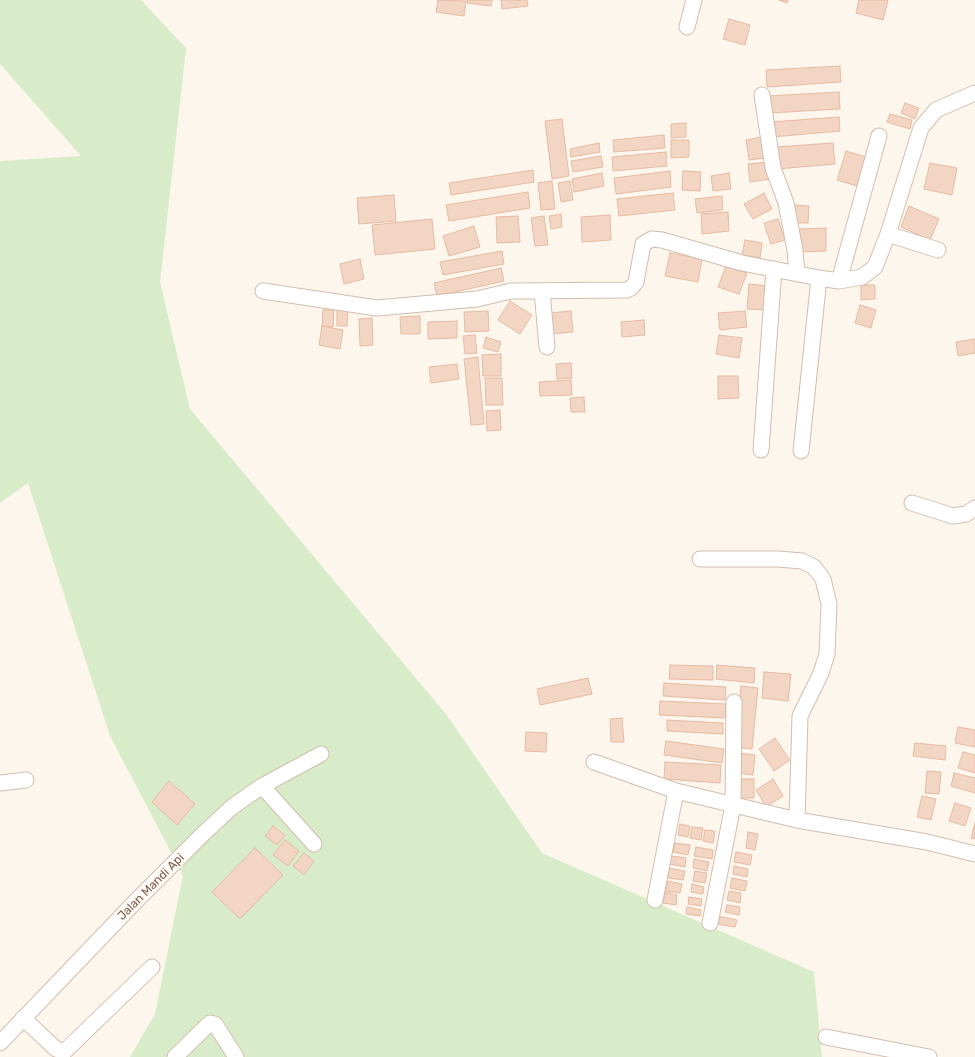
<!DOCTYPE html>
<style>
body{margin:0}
canvas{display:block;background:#fdf6ec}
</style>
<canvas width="975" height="1057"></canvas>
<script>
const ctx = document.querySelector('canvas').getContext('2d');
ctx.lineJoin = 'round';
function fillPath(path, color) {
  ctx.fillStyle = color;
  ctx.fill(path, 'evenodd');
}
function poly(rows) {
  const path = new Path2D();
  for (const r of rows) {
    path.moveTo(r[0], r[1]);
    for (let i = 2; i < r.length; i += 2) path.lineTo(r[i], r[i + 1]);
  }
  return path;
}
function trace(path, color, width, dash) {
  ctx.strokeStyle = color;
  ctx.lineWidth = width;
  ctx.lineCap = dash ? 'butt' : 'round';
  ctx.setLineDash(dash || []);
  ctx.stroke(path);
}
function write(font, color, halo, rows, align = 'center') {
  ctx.font = font + ' Rubik,sans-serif';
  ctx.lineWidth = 4;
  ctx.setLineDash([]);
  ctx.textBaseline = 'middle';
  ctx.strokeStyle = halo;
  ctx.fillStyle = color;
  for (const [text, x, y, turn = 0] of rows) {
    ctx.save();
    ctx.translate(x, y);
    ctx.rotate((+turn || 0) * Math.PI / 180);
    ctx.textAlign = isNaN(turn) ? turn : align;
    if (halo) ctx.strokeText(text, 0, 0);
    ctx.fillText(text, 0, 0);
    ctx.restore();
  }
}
fillPath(poly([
 [0,0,141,0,186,48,160,282,190,409,446,714,542,853,814,972,822,1057,130,1057,155,1014,183,875,110,736,28,483,0,503,0,161,81,156,0,64]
]), '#d8ecc9');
const building = poly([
 [438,0,466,1,464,16,436,12,438,0],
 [467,0,492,0,491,6,467,3,467,0],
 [501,0,527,0,528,6,502,9,501,0],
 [779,0,788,0,787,3,779,0],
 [859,0,888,0,883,20,856,13,859,0],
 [729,19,750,25,745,45,723,39,729,19],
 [840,66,841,82,767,87,766,70,840,66],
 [839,92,840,109,769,113,768,96,839,92],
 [905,103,919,108,915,119,901,113,905,103],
 [890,114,912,120,910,129,887,122,890,114],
 [839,117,840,131,772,137,771,122,839,117],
 [562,119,569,176,552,179,545,121,562,119],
 [686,123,686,137,671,138,671,124,686,123],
 [664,135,665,148,614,152,613,140,664,135],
 [762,137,765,158,749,160,746,140,762,137],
 [671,140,689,140,689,157,671,158,671,140],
 [599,143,600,152,571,157,570,149,599,143],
 [833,143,835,164,777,169,776,147,833,143],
 [846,151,866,157,857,186,837,180,846,151],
 [666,152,667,166,613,171,612,157,666,152],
 [601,156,603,167,573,172,571,161,601,156],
 [768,162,770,179,750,182,748,164,768,162],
 [930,163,957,168,952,195,924,189,930,163],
 [533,170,534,182,451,195,449,183,533,170],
 [670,171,671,187,616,194,614,178,670,171],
 [683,171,701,172,700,191,682,190,683,171],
 [602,173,604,186,574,192,572,179,602,173],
 [729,173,731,189,713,191,711,176,729,173],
 [552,181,555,209,541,210,538,183,552,181],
 [570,181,573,200,561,202,558,183,570,181],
 [528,192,530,208,449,221,446,205,528,192],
 [673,193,675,210,619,216,617,199,673,193],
 [764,193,772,209,753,219,744,204,764,193],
 [394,195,396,221,359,224,357,198,394,195],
 [722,196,723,210,697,213,695,199,722,196],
 [794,205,809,206,808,223,793,223,794,205],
 [909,206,939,219,930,240,901,227,909,206],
 [728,212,729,231,702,234,701,214,728,212],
 [561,214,562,227,551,229,549,216,561,214],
 [610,215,611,240,582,242,581,217,610,215],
 [518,216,520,242,497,243,496,217,518,216],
 [544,216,548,245,535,246,531,218,544,216],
 [432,219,435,249,375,255,372,225,432,219],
 [778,219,785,240,771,244,764,223,778,219],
 [474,226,480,247,449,256,443,236,474,226],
 [826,228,826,251,798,252,798,229,826,228],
 [745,240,762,243,760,258,742,255,745,240],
 [502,251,504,264,443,275,440,262,502,251],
 [670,253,702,259,698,282,665,276,670,253],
 [360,259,364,279,344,284,340,264,360,259],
 [726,266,747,273,739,294,718,287,726,266],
 [501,268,504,281,437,296,434,283,501,268],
 [749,284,768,286,766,310,747,309,749,284],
 [861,285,875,285,875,299,861,300,861,285],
 [510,301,532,315,520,334,498,320,510,301],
 [860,305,876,310,871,328,855,323,860,305],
 [337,309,348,309,347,326,337,326,337,309],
 [323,310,334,310,333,327,322,326,323,310],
 [488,311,489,331,465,332,464,312,488,311],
 [571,311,573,332,551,334,549,313,571,311],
 [745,311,747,327,720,330,718,313,745,311],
 [420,316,420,334,401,334,400,317,420,316],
 [372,318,373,345,360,346,359,319,372,318],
 [644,320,645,335,622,337,621,322,644,320],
 [457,321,457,338,428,339,428,322,457,321],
 [322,326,343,330,340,349,319,345,322,326],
 [475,335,477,353,465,354,463,336,475,335],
 [719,335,742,338,739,358,716,354,719,335],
 [486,337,501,342,498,352,483,348,486,337],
 [975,339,975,353,958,356,956,342,975,339],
 [501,354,501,376,483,376,482,355,501,354],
 [478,357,484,424,471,425,464,359,478,357],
 [571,363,572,378,557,379,556,364,571,363],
 [457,364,459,379,431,383,429,367,457,364],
 [718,376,738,376,739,398,718,399,718,376],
 [485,378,502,378,503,405,486,405,485,378],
 [571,380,572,395,540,396,539,382,571,380],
 [584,397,585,412,571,412,570,398,584,397],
 [500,410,501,430,487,431,486,411,500,410],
 [670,665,713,666,713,680,669,679,670,665],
 [717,665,755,668,754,683,716,679,717,665],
 [764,672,791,674,788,701,762,698,764,672],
 [588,678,592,694,540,705,537,689,588,678],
 [664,683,726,687,725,700,663,696,664,683],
 [741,686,758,688,752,749,734,747,741,686],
 [660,701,726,704,726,718,659,715,660,701],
 [622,718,624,742,611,742,610,719,622,718],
 [667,720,723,723,723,734,667,731,667,720],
 [958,727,975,730,975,747,955,743,958,727],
 [526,732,547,733,546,752,525,751,526,732],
 [775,738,790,760,774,771,759,749,775,738],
 [666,741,724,749,722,763,664,755,666,741],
 [915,743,946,746,945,760,913,756,915,743],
 [963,752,975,755,975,773,958,768,963,752],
 [738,753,755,755,753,775,736,773,738,753],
 [665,762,721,765,720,783,664,779,665,762],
 [927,771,941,772,939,794,925,793,927,771],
 [954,773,975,778,975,793,951,786,954,773],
 [739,779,754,779,754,798,738,798,739,779],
 [773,779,783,796,766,807,756,790,773,779],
 [169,781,195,804,177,825,152,802,169,781],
 [922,796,936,799,931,820,917,817,922,796],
 [955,803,971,808,965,826,949,821,955,803],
 [975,823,975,839,971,838,975,823],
 [680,824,690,826,688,837,678,835,680,824],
 [273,826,285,835,277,845,265,836,273,826],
 [692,827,703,828,701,840,690,838,692,827],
 [705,830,715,831,713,843,703,841,705,830],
 [748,832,758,834,755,850,746,848,748,832],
 [285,840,299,851,288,866,273,855,285,840],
 [675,843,690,845,688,855,673,852,675,843],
 [696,847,713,850,712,859,694,856,696,847],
 [255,848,283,875,240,919,212,892,255,848],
 [736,852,752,855,750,865,734,862,736,852],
 [304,853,314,861,304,875,293,866,304,853],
 [671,856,686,858,685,867,669,864,671,856],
 [694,859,709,862,707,871,693,868,694,859],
 [734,866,748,869,747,877,733,874,734,866],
 [669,868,685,871,683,880,668,878,669,868],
 [695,871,707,873,705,883,693,881,695,871],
 [732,878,747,881,745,891,730,888,732,878],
 [668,881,682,884,680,893,666,891,668,881],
 [692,884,704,887,703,894,691,892,692,884],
 [729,891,741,893,740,903,727,900,729,891],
 [665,892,677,895,676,905,663,903,665,892],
 [689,897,702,899,701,906,688,904,689,897],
 [727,905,740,907,739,915,725,912,727,905],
 [687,907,701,910,700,916,686,914,687,907],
 [718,916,737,920,735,927,717,924,718,916]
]);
fillPath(building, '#f3d5c3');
trace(building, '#e6bba3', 1);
const minor = poly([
 [687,27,694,0],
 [762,95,773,168,786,203,795,250,797,274],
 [888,234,938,250],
 [839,281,879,136],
 [263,291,377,308,477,299,511,291,627,290,631,288,636,282,643,244,652,239,662,240,742,263,819,278,839,281,862,277,875,267,888,234,921,128,936,110,975,93],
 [542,291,547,347],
 [761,450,774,269],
 [801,451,819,278],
 [912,503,953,516,966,514,975,508],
 [700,559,778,559,802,561,814,567,823,579,829,604,827,654,821,673,800,716,797,820],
 [594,762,676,791,797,820,927,842,975,854],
 [0,783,26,780],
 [262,786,314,844],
 [655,900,676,791],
 [710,923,733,805,734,702],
 [23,1018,56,1049,64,1052,152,967],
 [826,1037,929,1057],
 [0,1043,134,903,204,833,232,807,262,786,321,754],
 [175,1057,210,1023,215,1024,236,1057]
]);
trace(minor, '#d1beb0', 17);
trace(minor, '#fff', 15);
write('12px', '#7a5c4d', '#fffaf3', [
 ["Jalan Mandi Api",151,887,-45]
]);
</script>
